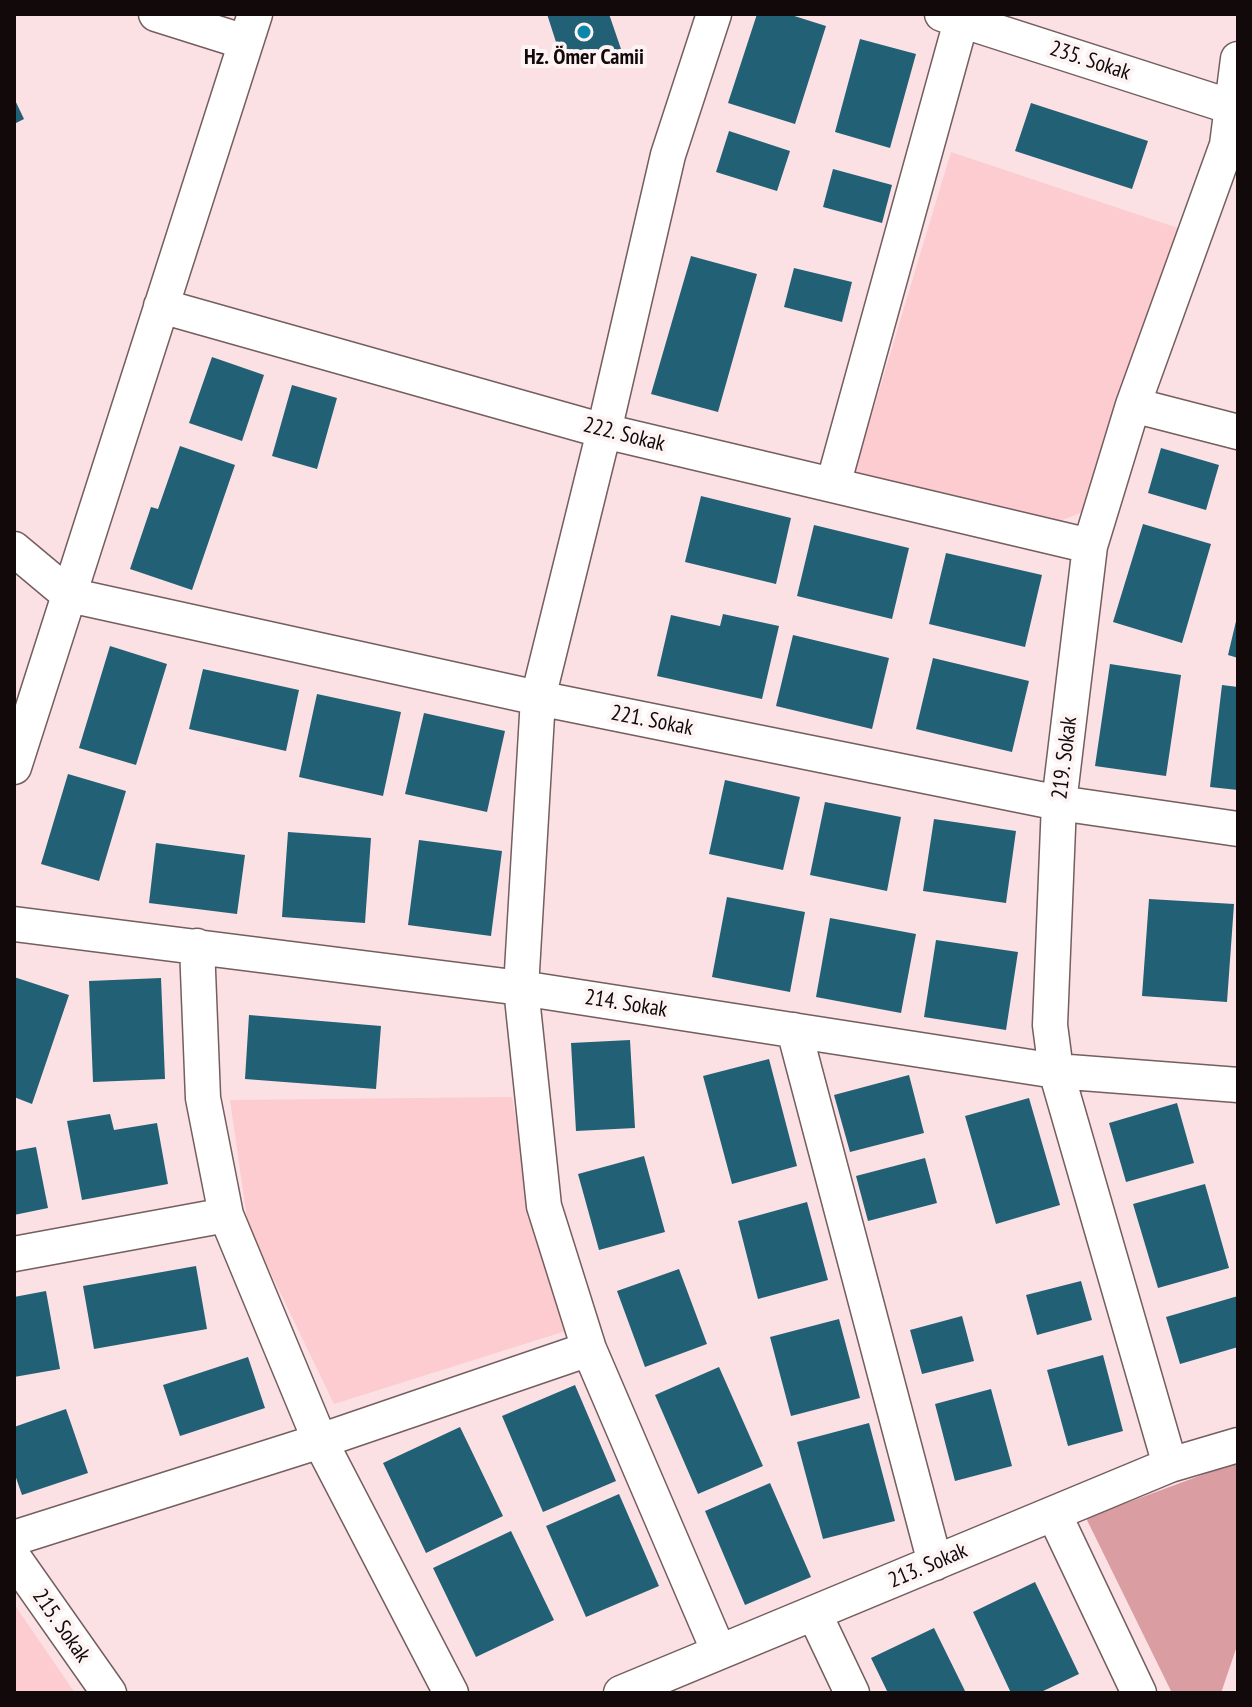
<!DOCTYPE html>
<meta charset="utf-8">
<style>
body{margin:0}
#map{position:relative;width:1252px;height:1707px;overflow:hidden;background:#fbe1e3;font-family:"PT Sans Narrow",sans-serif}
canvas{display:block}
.frame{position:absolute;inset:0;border:16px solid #120a0a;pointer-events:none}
</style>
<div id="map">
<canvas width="1252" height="1707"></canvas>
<div class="frame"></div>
</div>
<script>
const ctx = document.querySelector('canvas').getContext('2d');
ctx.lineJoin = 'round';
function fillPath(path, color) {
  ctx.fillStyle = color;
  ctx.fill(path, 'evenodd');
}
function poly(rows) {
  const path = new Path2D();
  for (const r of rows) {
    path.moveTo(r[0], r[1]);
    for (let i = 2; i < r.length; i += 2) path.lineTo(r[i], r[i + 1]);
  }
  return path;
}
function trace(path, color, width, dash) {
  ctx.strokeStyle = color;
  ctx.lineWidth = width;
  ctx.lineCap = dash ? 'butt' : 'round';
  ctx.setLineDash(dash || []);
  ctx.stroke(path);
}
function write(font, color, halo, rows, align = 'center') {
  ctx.font = font + ' "PT Sans Narrow",sans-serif';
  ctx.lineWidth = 8;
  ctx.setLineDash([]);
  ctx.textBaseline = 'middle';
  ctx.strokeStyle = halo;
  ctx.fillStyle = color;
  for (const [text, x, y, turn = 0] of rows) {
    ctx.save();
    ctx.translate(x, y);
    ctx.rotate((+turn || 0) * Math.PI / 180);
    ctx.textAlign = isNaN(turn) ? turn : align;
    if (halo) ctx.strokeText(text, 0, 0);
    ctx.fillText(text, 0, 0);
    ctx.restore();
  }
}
fillPath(poly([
 [951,152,1178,228,1083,512,1052,524,854,474],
 [512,1097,534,1225,569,1330,334,1404,248,1226,230,1100],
 [14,1604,75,1693,14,1693]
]), '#fcccd0');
fillPath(poly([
 [1234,1463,1238,1463,1238,1643,1221,1693,1172,1693,1086,1518]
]), '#d99da2');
fillPath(poly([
 [547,14,609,14,621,49,564,67],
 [757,14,788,14,826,26,795,124,728,103],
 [860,39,916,54,890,148,835,132],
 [14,98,24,119,14,124],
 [1031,103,1148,141,1132,189,1015,151],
 [729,131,790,151,777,191,716,172],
 [833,169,892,185,882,223,823,207],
 [691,256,757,274,718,412,651,394],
 [794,268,852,282,842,322,784,307],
 [212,357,264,375,242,441,189,423],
 [292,385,337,398,317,469,272,456],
 [180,446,235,465,192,590,130,569,151,507,158,509],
 [1161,448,1219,465,1206,510,1148,493],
 [701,496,791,518,776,584,685,562],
 [1143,524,1211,544,1182,643,1113,622],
 [814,525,909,548,892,619,797,596],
 [946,553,1042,575,1025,647,929,624],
 [723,614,779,626,762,699,657,676,671,615,720,626],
 [1237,617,1238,617,1238,658,1228,655],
 [793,635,889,658,872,729,776,706],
 [110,646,167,664,136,765,79,748],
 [933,658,1029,681,1012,752,916,729],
 [1110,664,1181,675,1166,776,1095,766],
 [203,669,299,690,286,751,189,729],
 [1222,685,1238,687,1238,790,1210,787],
 [317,694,401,712,383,796,299,777],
 [424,713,505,731,487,812,405,794],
 [68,774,126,791,99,881,41,864],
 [725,780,800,797,783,870,709,854],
 [825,802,901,817,887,891,810,875],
 [934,819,1016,831,1006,903,923,891],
 [288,832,371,838,365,923,282,917],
 [419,840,502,851,491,936,408,925],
 [156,843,245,855,237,914,149,903],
 [727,897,805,912,790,992,712,977],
 [1149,899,1234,904,1227,1002,1142,996],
 [830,918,916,934,901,1013,816,997],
 [936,940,1018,952,1006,1030,924,1017],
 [14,977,69,995,32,1104,14,1097],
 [161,978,165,1079,93,1082,89,981],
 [249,1015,381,1026,376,1089,245,1079],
 [630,1040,635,1128,576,1131,571,1043],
 [769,1059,797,1166,732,1184,703,1076],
 [909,1075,924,1133,850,1152,834,1095],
 [1029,1098,1060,1205,996,1224,965,1116],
 [1177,1103,1194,1163,1126,1182,1109,1123],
 [110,1114,114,1130,157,1123,168,1184,82,1200,67,1121],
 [36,1147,48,1208,14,1215,14,1151],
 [644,1156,665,1232,599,1250,578,1174],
 [925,1158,937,1203,868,1221,856,1176],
 [1205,1184,1229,1268,1158,1288,1133,1204],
 [807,1202,828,1280,758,1299,738,1221],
 [196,1266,207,1329,94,1349,83,1286],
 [679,1269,707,1344,645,1367,617,1291],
 [1081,1281,1092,1320,1037,1335,1026,1295],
 [46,1291,60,1369,14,1377,14,1297],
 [1238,1296,1238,1347,1180,1364,1166,1317],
 [962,1316,974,1361,922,1374,910,1330],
 [839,1319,860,1398,791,1416,770,1337],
 [1103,1355,1123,1431,1068,1446,1047,1370],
 [248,1357,265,1408,180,1436,163,1385],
 [719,1367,763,1466,698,1494,655,1395],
 [575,1385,616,1481,543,1512,502,1416],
 [991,1389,1012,1466,955,1481,935,1404],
 [66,1409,88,1473,22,1495,14,1472,14,1427],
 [869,1423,895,1521,823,1539,797,1442],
 [460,1427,503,1516,426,1553,383,1463],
 [770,1483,811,1577,745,1605,705,1511],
 [619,1494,659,1586,586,1617,546,1526],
 [511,1531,554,1620,476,1657,433,1568],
 [1035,1582,1079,1674,1039,1693,1011,1693,973,1612],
 [934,1628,966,1693,888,1693,871,1658]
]), '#226076');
const minor = poly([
 [156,14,245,42],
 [714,14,668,155,604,431,538,698,521,988,544,1206,589,1349,719,1652],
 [942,14,1238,109],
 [161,306,604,431,1090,546],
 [1133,405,1238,432],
 [833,485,963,14],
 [14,549,69,595,538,698,1059,803,1238,829],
 [14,767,255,14],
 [14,924,521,988,1056,1071,1238,1085],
 [197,946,203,1098,226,1215,320,1441,451,1693],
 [794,1030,935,1563],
 [14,1254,226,1215],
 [1170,1465,1056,1071,1050,1025,1059,803,1090,546,1133,405,1227,145,1238,59],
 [1054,1514,1139,1693],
 [14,1538,320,1441,589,1349],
 [14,1558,109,1693],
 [814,1613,852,1693],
 [621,1693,1170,1465,1238,1445]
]);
trace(minor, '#745e5f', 37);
trace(minor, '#fff', 34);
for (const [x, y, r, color] of [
 [584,32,8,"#0b87ab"]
]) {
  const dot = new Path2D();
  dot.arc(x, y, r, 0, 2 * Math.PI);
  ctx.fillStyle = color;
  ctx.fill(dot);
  trace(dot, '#fdf3f3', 3);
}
write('bold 22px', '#120a0a', '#fdf3f3', [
 ["Hz. Ömer Camii",584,58]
]);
write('22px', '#120a0a', '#fdf3f3', [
 ["235. Sokak",1090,61,18],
 ["222. Sokak",624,435,14],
 ["221. Sokak",652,721,11],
 ["219. Sokak",1065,758,-83],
 ["214. Sokak",626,1004,9],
 ["213. Sokak",928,1566,-23],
 ["215. Sokak",61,1626,55]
]);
</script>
